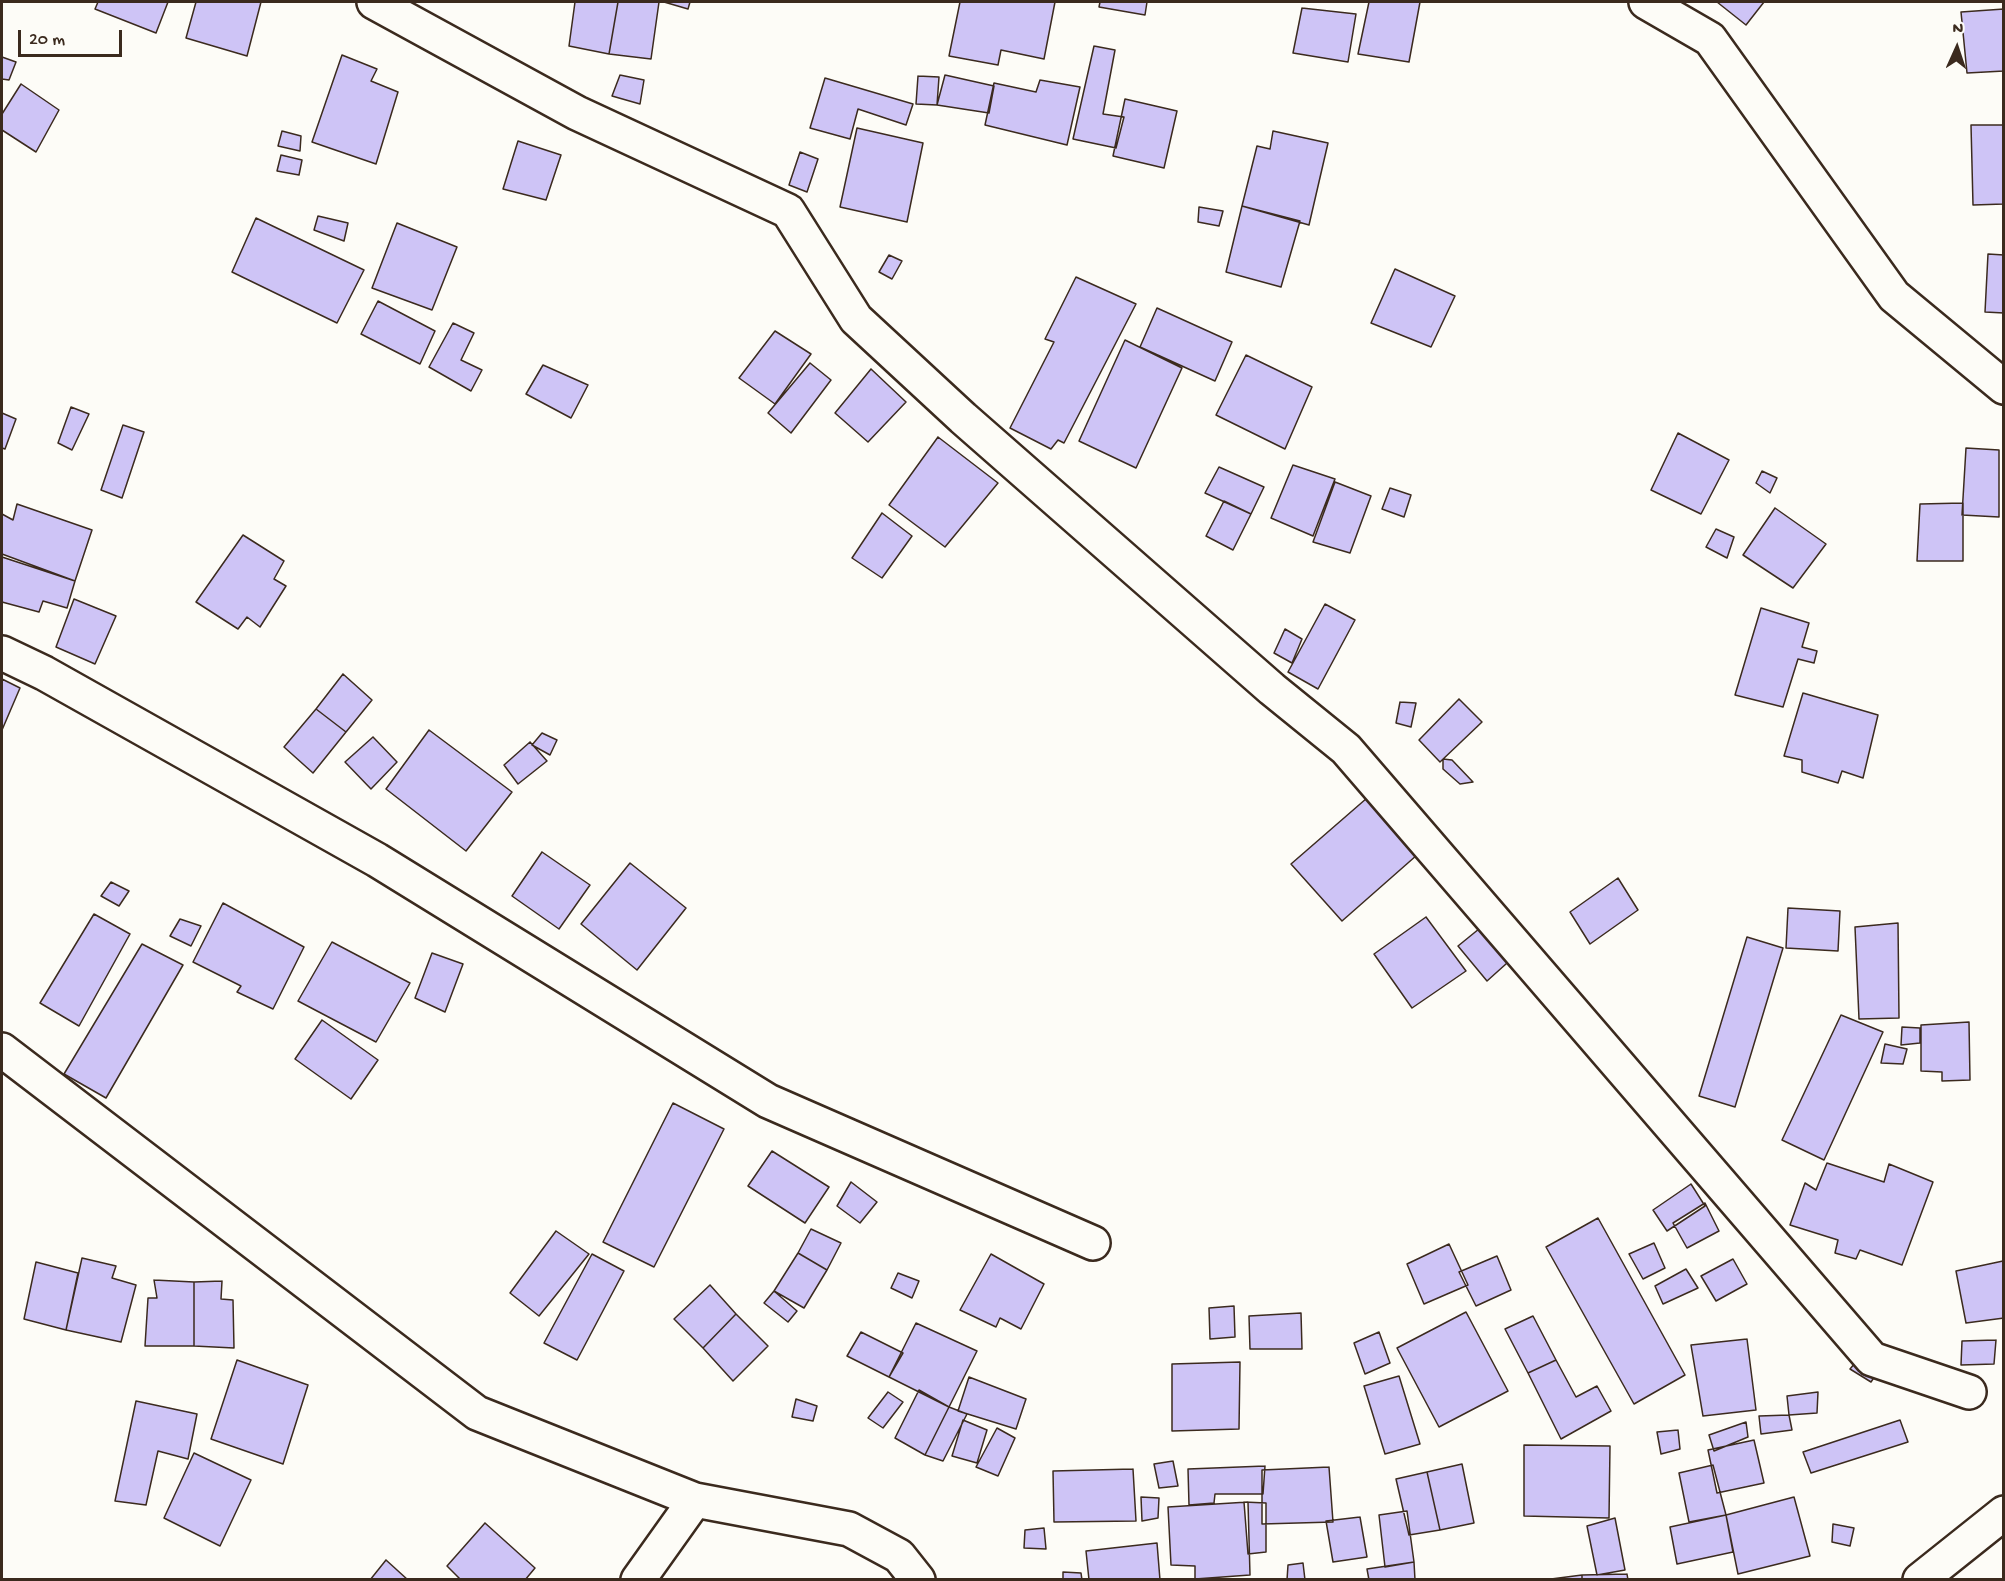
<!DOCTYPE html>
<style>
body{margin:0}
#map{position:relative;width:2005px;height:1581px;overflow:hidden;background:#fdfcf7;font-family:"Gochi Hand",sans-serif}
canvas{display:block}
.frame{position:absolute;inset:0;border:3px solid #3b2a1e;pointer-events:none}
.north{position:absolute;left:1927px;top:18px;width:60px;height:60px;-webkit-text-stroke:4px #fdfcf7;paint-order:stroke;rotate:3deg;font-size:16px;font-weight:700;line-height:24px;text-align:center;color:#3b2a1e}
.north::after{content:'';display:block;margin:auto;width:21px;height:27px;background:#3b2a1e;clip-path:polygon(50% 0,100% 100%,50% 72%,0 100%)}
.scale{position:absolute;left:18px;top:30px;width:104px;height:27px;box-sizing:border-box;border:3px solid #3b2a1e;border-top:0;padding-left:8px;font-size:18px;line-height:21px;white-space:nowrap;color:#3b2a1e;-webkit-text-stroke:4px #fdfcf7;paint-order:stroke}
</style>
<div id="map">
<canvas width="2005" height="1581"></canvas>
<div class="frame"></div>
<div class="north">N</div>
<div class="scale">20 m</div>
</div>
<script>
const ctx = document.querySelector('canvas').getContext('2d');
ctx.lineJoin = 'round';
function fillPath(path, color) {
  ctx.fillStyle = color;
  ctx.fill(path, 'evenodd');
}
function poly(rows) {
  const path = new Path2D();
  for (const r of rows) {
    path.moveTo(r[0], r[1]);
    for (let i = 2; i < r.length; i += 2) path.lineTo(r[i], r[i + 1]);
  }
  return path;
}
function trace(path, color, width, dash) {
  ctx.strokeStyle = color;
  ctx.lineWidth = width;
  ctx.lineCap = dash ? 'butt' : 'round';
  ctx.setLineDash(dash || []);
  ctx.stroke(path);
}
const building = poly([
 [98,2,168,2,156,33,95,9,98,2],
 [196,2,261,2,247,56,186,38,196,2],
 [575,2,618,2,609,54,569,46,575,2],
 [618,2,659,2,651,59,609,54,618,2],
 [664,2,690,2,688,9,664,2],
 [960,2,1055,2,1044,59,1001,50,998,65,949,56,960,2],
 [1100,2,1147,2,1145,15,1099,7,1100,2],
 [1369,2,1420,2,1409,62,1358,54,1369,2],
 [1717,2,1764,2,1746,25,1717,2],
 [1302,8,1356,14,1348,62,1293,53,1302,8],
 [2004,9,2004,71,1967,73,1961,12,2004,9],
 [1094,46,1115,50,1103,114,1124,117,1116,148,1073,139,1094,46],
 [342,55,377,69,371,81,398,92,376,164,312,142,342,55],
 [2,57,16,62,9,80,2,79,2,57],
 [620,75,644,80,640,104,612,96,620,75],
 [945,75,994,86,989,113,937,105,945,75],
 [918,76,939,77,937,105,916,104,918,76],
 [825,78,913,104,906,125,858,109,850,139,810,128,825,78],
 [1040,80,1080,87,1067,145,985,125,994,83,1036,92,1040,80],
 [21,84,59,110,36,152,2,130,2,114,21,84],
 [1125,99,1177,111,1164,168,1113,156,1125,99],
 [1971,125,2004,125,2004,204,1973,205,1971,125],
 [857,128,923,143,907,222,840,207,857,128],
 [282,131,301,136,300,151,278,146,282,131],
 [1273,131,1328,143,1309,225,1242,206,1257,146,1270,149,1273,131],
 [518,141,561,155,546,200,503,189,518,141],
 [800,152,818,159,807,192,789,185,800,152],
 [281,155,302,160,299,175,277,171,281,155],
 [1242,206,1300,221,1281,287,1226,272,1242,206],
 [1199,207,1223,211,1219,226,1198,222,1199,207],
 [318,216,348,223,344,241,314,230,318,216],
 [256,218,364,270,337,323,232,272,256,218],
 [397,223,457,247,432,310,372,288,397,223],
 [1988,254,2004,255,2004,313,1985,312,1988,254],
 [889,255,902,261,892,279,879,272,889,255],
 [1395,269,1455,296,1431,347,1371,323,1395,269],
 [1076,277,1136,304,1064,443,1058,440,1051,449,1010,428,1054,342,1045,339,1076,277],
 [378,301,435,331,420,364,361,334,378,301],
 [1157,308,1232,342,1215,381,1140,347,1157,308],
 [453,323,474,333,461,360,482,370,471,391,429,367,453,323],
 [775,331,811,354,775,404,739,378,775,331],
 [1125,340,1182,368,1136,468,1079,441,1125,340],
 [1246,355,1312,387,1285,449,1216,415,1246,355],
 [810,363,831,380,791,433,768,413,810,363],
 [543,365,588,385,571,418,526,394,543,365],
 [871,369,906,402,868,442,835,413,871,369],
 [71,407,89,414,72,450,58,443,71,407],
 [2,413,16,419,5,449,2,448,2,413],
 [123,425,144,432,122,498,101,490,123,425],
 [1678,433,1729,460,1701,514,1651,490,1678,433],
 [938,437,998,483,945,547,889,505,938,437],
 [1966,448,1999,450,1999,517,1962,515,1966,448],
 [1293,465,1335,479,1313,536,1271,518,1293,465],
 [1219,467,1264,487,1251,514,1205,493,1219,467],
 [1762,471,1777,478,1770,493,1756,483,1762,471],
 [1335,482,1371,496,1350,553,1313,542,1335,482],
 [1390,488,1411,495,1404,517,1382,509,1390,488],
 [1224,501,1251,514,1233,550,1206,536,1224,501],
 [1963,503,1963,561,1917,561,1920,504,1963,503],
 [17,504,92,530,75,581,2,554,2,514,13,520,17,504],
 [1775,508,1826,544,1793,588,1743,555,1775,508],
 [882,513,912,536,882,578,852,558,882,513],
 [1716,529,1734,537,1727,558,1706,547,1716,529],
 [243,535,284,561,274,579,286,586,260,627,247,617,238,629,196,602,243,535],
 [2,557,75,581,67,608,43,601,39,612,2,602,2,557],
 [74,599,116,616,95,664,56,647,74,599],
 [1325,604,1355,620,1318,689,1288,672,1325,604],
 [1761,608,1809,623,1802,647,1817,651,1814,663,1798,659,1783,707,1735,695,1761,608],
 [1285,629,1302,639,1292,663,1274,653,1285,629],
 [343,674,372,700,346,732,316,709,343,674],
 [2,679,20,688,2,730,2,679],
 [1803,693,1878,715,1863,778,1842,771,1838,783,1802,772,1802,760,1784,756,1803,693],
 [1459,699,1482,722,1440,762,1419,740,1459,699],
 [1400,702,1416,703,1411,727,1396,723,1400,702],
 [316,709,346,732,313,773,284,747,316,709],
 [429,730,512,792,466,851,386,789,429,730],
 [542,733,557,740,550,755,532,745,542,733],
 [373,737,397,762,371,789,345,762,373,737],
 [530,742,547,761,518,784,504,765,530,742],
 [1443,759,1452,760,1473,782,1460,784,1443,769,1443,759],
 [1367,798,1417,855,1342,921,1291,864,1367,798],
 [542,852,590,885,559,929,512,896,542,852],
 [630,863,686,908,637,970,581,924,630,863],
 [1618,878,1638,910,1590,944,1570,912,1618,878],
 [111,882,129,891,119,906,101,896,111,882],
 [223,903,304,947,273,1009,237,992,241,986,193,962,223,903],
 [1788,908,1840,911,1838,951,1786,948,1788,908],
 [94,914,130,934,79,1026,40,1003,94,914],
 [1426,917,1466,971,1412,1008,1374,954,1426,917],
 [180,919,201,926,191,946,170,936,180,919],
 [1490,920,1516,955,1487,981,1458,946,1490,920],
 [1898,923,1899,1018,1859,1019,1855,927,1898,923],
 [1747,937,1783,948,1735,1107,1699,1096,1747,937],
 [332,942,410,983,376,1042,298,1001,332,942],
 [142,944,183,965,106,1098,64,1074,142,944],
 [432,953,463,964,445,1012,415,998,432,953],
 [1841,1015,1883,1032,1824,1160,1782,1140,1841,1015],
 [322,1020,378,1060,351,1099,295,1059,322,1020],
 [1969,1022,1970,1080,1942,1081,1942,1072,1921,1071,1921,1025,1969,1022],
 [1902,1027,1920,1028,1920,1043,1901,1045,1902,1027],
 [1885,1044,1907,1049,1903,1064,1881,1063,1885,1044],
 [673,1103,724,1129,654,1267,603,1242,673,1103],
 [772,1151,829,1187,805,1223,748,1186,772,1151],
 [1827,1163,1884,1182,1889,1164,1933,1182,1902,1265,1860,1250,1856,1259,1835,1253,1838,1240,1790,1225,1805,1183,1816,1190,1827,1163],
 [851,1182,877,1202,860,1223,837,1206,851,1182],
 [1691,1184,1705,1206,1667,1231,1653,1210,1691,1184],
 [1705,1203,1719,1231,1687,1248,1673,1223,1705,1203],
 [1598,1218,1685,1375,1634,1404,1546,1247,1598,1218],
 [811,1229,841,1243,827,1270,798,1253,811,1229],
 [556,1231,589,1254,539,1316,510,1293,556,1231],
 [1654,1243,1665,1268,1643,1279,1629,1254,1654,1243],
 [1449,1244,1468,1285,1424,1304,1407,1264,1449,1244],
 [798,1253,827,1270,804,1308,774,1291,798,1253],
 [592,1254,624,1271,577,1360,544,1343,592,1254],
 [991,1254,1044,1284,1021,1329,1000,1318,996,1327,960,1310,991,1254],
 [1497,1256,1511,1290,1476,1306,1459,1272,1497,1256],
 [82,1258,116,1266,112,1278,136,1285,121,1342,66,1330,82,1258],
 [1733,1259,1747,1284,1716,1301,1701,1276,1733,1259],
 [2003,1261,2004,1318,1966,1323,1956,1271,2003,1261],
 [36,1262,78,1273,66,1330,24,1319,36,1262],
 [1686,1269,1698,1288,1663,1304,1655,1286,1686,1269],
 [898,1273,919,1281,912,1298,891,1288,898,1273],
 [154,1280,194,1282,194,1346,145,1346,148,1298,157,1298,154,1280],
 [222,1281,221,1299,233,1300,234,1348,194,1346,194,1282,222,1281],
 [710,1285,736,1314,703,1348,674,1319,710,1285],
 [774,1291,797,1311,788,1322,764,1303,774,1291],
 [1234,1306,1235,1337,1210,1339,1209,1308,1234,1306],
 [1466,1312,1508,1391,1439,1427,1397,1348,1466,1312],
 [1301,1313,1302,1349,1250,1349,1249,1316,1301,1313],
 [736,1314,768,1346,733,1381,703,1348,736,1314],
 [1533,1316,1556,1360,1528,1373,1505,1329,1533,1316],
 [916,1323,977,1351,949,1407,889,1377,916,1323],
 [861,1332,903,1353,889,1377,847,1356,861,1332],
 [1379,1332,1390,1363,1365,1374,1354,1343,1379,1332],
 [1747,1339,1756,1410,1703,1416,1691,1345,1747,1339],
 [1996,1340,1994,1364,1961,1365,1962,1341,1996,1340],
 [1860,1357,1881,1367,1871,1382,1850,1369,1860,1357],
 [237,1360,308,1385,283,1464,211,1439,237,1360],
 [1556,1360,1576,1397,1597,1386,1611,1411,1561,1439,1528,1373,1556,1360],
 [1240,1362,1239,1429,1172,1431,1172,1364,1240,1362],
 [1399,1376,1420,1444,1385,1454,1364,1386,1399,1376],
 [969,1377,1026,1399,1016,1429,958,1411,969,1377],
 [919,1390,949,1407,925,1455,895,1438,919,1390],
 [888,1392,903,1402,883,1428,868,1418,888,1392],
 [1818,1392,1817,1413,1789,1415,1787,1396,1818,1392],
 [796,1399,817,1406,813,1421,792,1417,796,1399],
 [136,1401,197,1414,188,1459,158,1451,146,1505,115,1501,136,1401],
 [949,1407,967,1414,943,1461,925,1455,949,1407],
 [1789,1415,1792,1430,1761,1434,1759,1416,1789,1415],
 [963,1420,987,1430,977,1463,952,1456,963,1420],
 [1900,1420,1908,1442,1811,1473,1803,1452,1900,1420],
 [1746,1422,1748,1437,1714,1451,1709,1435,1746,1422],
 [997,1428,1015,1438,998,1476,976,1467,997,1428],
 [1678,1430,1680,1449,1661,1454,1657,1432,1678,1430],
 [1754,1440,1764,1483,1717,1493,1708,1450,1754,1440],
 [1524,1445,1610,1446,1609,1518,1524,1516,1524,1445],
 [194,1453,251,1480,220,1546,164,1518,194,1453],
 [1173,1461,1178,1486,1159,1488,1154,1464,1173,1461],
 [1462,1464,1474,1523,1440,1530,1427,1472,1462,1464],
 [1713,1465,1726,1515,1689,1522,1679,1473,1713,1465],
 [1265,1466,1263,1494,1215,1494,1214,1503,1189,1505,1188,1469,1265,1466],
 [1329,1467,1333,1522,1262,1524,1262,1470,1329,1467],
 [1133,1469,1136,1521,1054,1522,1053,1471,1133,1469],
 [1427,1472,1440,1530,1409,1535,1396,1479,1427,1472],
 [1141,1497,1159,1498,1158,1518,1142,1521,1141,1497],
 [1794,1497,1810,1556,1738,1574,1726,1515,1794,1497],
 [1244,1502,1266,1503,1266,1552,1248,1554,1244,1502],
 [1248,1502,1250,1575,1195,1579,1195,1566,1171,1565,1168,1507,1248,1502],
 [1407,1511,1414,1562,1385,1567,1379,1515,1407,1511],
 [1726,1515,1733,1552,1677,1564,1670,1527,1726,1515],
 [1360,1517,1367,1557,1333,1562,1326,1521,1360,1517],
 [1615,1518,1625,1570,1597,1575,1587,1526,1615,1518],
 [485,1523,535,1568,525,1580,461,1580,447,1566,485,1523],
 [1833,1524,1854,1528,1850,1546,1832,1542,1833,1524],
 [1044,1528,1046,1549,1024,1548,1025,1530,1044,1528],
 [1157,1543,1160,1580,1089,1580,1086,1551,1157,1543],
 [386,1560,408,1580,370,1580,386,1560],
 [1414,1562,1415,1580,1369,1580,1367,1569,1414,1562],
 [1303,1563,1305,1580,1287,1580,1288,1565,1303,1563],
 [1063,1572,1081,1573,1082,1580,1063,1580,1063,1572],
 [1627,1574,1628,1580,1582,1580,1582,1575,1627,1574],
 [1582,1575,1582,1580,1551,1580,1551,1579,1582,1575]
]);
fillPath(building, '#cec4f6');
trace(building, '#3b2a1e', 1.5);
const street = poly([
 [374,2,577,113,788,211,856,319,963,418,1272,689,1346,749,1872,1359,1969,1392],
 [1646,2,1710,39,1894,296,2004,387],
 [2,653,44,673,377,860,768,1101,1093,1243],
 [2,1050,477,1413,695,1500,849,1529,899,1556,918,1580],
 [638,1580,695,1500],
 [1920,1580,2004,1513]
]);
trace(street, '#3b2a1e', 38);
trace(street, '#fdfcf7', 33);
</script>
